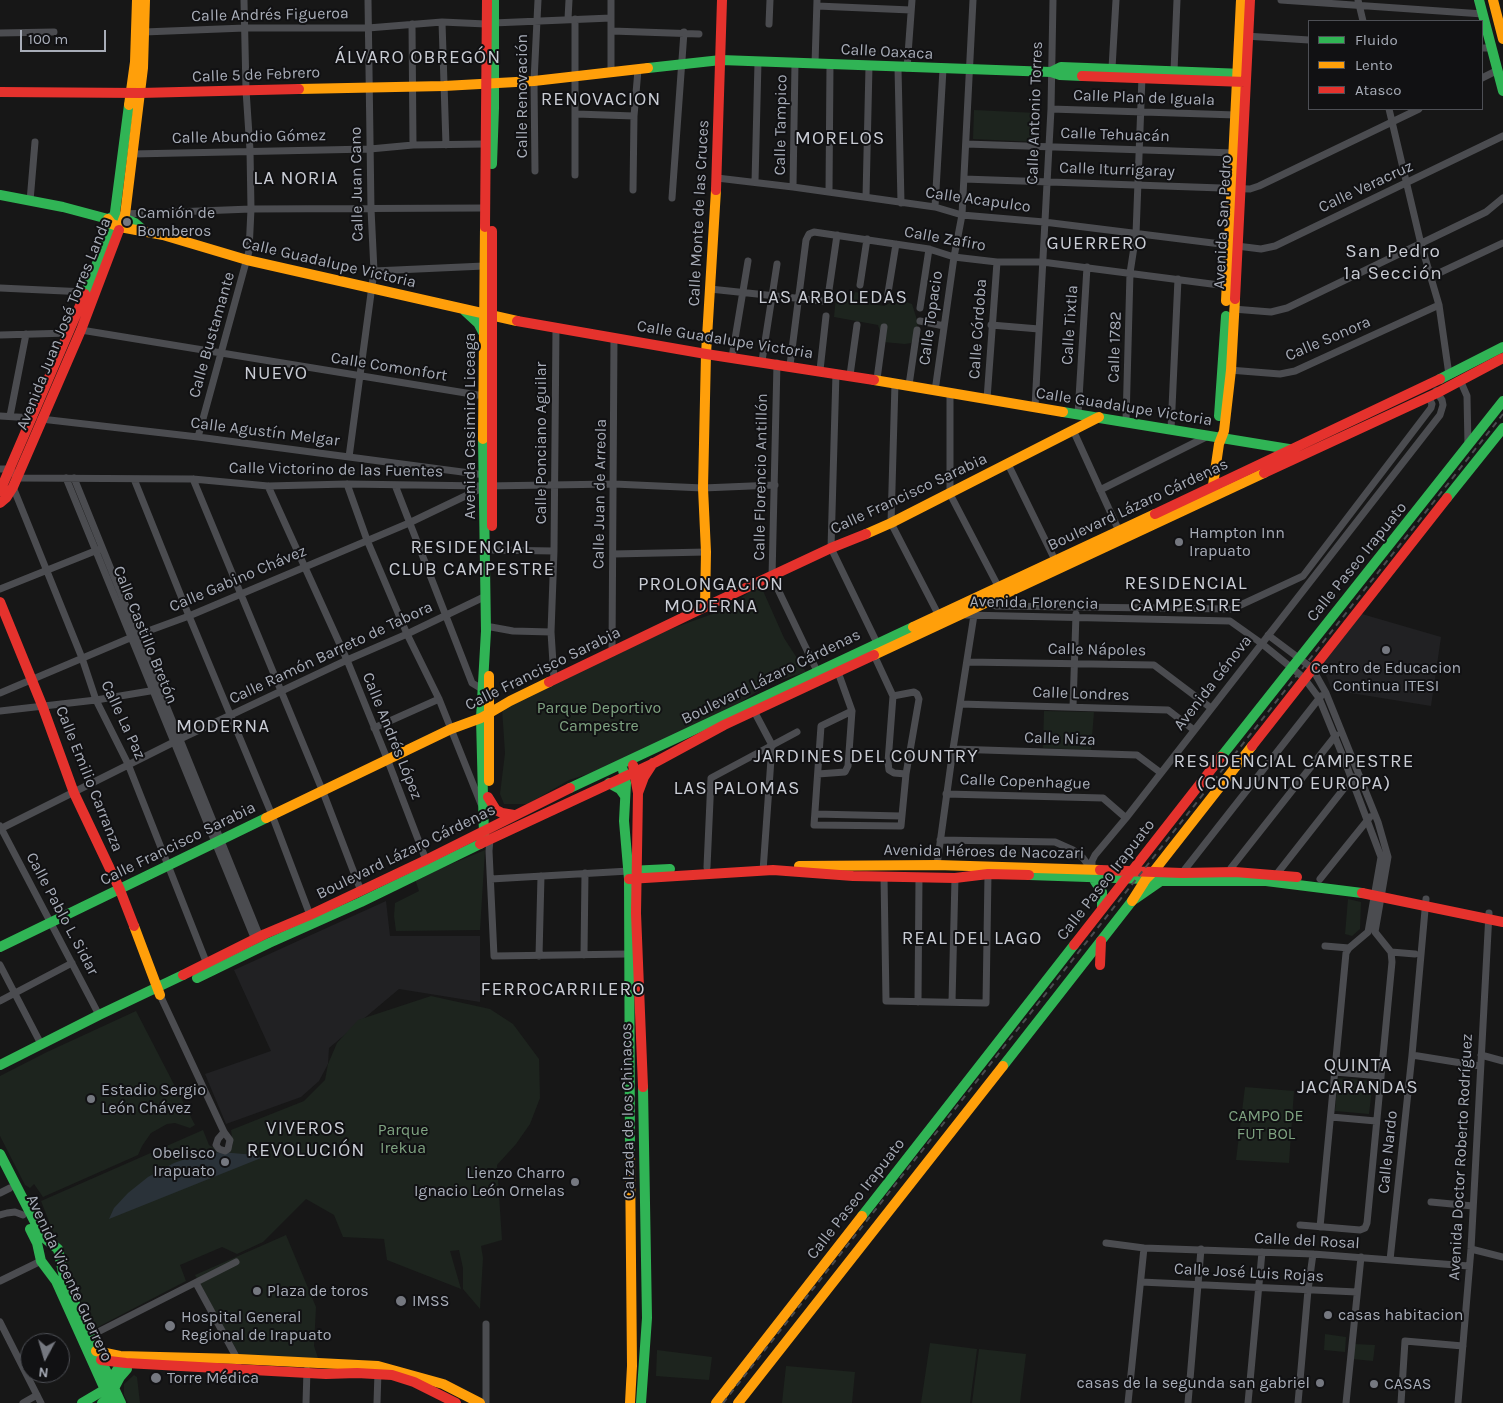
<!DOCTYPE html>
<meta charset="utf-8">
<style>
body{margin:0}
#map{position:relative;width:1503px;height:1403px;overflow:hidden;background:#171717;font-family:Karla,sans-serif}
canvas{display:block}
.legend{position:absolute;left:1308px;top:20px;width:175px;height:90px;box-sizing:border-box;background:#111113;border:1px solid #4d4f55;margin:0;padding:6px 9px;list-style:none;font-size:15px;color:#a8adb8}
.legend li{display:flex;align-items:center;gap:10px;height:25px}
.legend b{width:25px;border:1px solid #4d4f55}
.north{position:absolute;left:20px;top:1333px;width:50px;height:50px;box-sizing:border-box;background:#111113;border:1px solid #4d4f55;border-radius:50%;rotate:186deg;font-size:14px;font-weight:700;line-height:20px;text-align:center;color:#a8adb8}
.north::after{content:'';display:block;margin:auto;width:18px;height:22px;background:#757880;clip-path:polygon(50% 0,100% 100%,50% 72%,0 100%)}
.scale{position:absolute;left:20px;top:30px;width:86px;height:22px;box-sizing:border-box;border:2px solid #a8adb8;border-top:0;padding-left:6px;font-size:15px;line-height:18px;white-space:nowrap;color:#a8adb8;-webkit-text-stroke:4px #111113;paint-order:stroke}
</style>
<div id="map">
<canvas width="1503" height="1403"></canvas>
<ul class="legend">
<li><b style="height:6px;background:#30b455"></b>Fluido</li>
<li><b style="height:6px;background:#ff9f0a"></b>Lento</li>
<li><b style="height:6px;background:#e5322d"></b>Atasco</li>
</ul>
<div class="north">N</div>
<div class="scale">100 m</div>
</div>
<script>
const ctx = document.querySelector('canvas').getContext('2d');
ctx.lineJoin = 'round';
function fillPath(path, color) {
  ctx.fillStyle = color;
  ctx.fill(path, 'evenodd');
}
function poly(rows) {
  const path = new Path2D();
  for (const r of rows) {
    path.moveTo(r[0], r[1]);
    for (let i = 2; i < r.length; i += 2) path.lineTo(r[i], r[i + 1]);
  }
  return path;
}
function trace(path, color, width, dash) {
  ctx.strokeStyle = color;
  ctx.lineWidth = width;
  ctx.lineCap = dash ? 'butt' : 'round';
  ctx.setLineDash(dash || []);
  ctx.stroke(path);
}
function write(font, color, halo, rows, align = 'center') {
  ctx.font = font + ' Karla,sans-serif';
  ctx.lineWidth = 4;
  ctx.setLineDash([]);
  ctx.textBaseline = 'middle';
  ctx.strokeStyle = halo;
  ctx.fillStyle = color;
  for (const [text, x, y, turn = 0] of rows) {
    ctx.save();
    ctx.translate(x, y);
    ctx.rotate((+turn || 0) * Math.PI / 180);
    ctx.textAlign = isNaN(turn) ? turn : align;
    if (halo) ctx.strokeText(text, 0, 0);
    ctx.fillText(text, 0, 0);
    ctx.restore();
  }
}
fillPath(poly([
 [1362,614,1441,637,1431,706,1332,690,1321,663],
 [386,901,390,936,480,936,480,1002,399,989,329,1048,328,1064,319,1081,301,1097,226,1124,205,1074,271,1051,234,970]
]), '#212123');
fillPath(poly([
 [974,110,1037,113,1035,142,973,139],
 [855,292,868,294,870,301,878,305,884,306,890,303,906,302,912,304,918,323,915,335,911,343,905,344,883,342,878,325,834,317,836,297,853,299],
 [760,584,784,638,806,672,771,683,733,707,616,765,569,780,528,804,504,804,500,794,505,753,502,708,528,698,563,679,657,634,726,609],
 [1044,711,1094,712,1091,750,1043,748],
 [485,850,480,930,396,931,394,916,395,903,419,891,415,879],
 [1348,899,1361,902,1360,929,1352,936,1345,934],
 [431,996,490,1009,513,1024,539,1059,540,1098,530,1124,516,1144,497,1165,502,1240,481,1246,483,1258,480,1309,463,1289,463,1268,459,1250,450,1251,461,1289,387,1260,384,1239,343,1237,334,1215,306,1199,263,1242,237,1254,222,1247,180,1265,186,1281,96,1328,93,1327,86,1315,41,1201,203,1130,209,1145,219,1151,229,1151,233,1145,231,1130,304,1101,325,1080,328,1064,337,1043,358,1020],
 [136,1011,195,1125,190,1128,175,1123,167,1124,151,1133,142,1146,138,1155,43,1197,34,1184,30,1188,25,1185,0,1136,0,1076,47,1052],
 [1338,1078,1373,1081,1369,1114,1335,1111],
 [1245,1087,1294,1091,1289,1163,1236,1160],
 [286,1235,316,1307,314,1346,318,1358,240,1356,195,1275],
 [1325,1334,1346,1337,1345,1352,1324,1350],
 [930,1343,977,1349,970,1403,921,1403],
 [1354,1344,1375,1345,1373,1361,1352,1359],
 [979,1349,1026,1354,1020,1403,972,1403],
 [657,1350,712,1357,709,1380,656,1376],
 [786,1366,855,1372,852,1403,782,1403],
 [134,1375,137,1377,140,1403,128,1403,124,1395,124,1384]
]), '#1d241e');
fillPath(poly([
 [221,1152,266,1156,109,1219,114,1208,128,1193,148,1177,174,1163,194,1156]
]), '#2a3239');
trace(poly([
 [1281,0,1483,14],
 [1358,0,1363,21],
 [817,6,911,10],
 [568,19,569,0],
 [442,22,446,145],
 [493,23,611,18],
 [412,24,413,145],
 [769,24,770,0],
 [612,31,699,34],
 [144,32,245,28,368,28,442,22,486,24],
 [0,33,54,32],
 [1245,36,1309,40],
 [1482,48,1492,48],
 [815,64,817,0],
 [898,68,901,203],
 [907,68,912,0],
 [1112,68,1116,0],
 [1174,71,1177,0],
 [611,73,611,0],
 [1482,78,1498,70],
 [1051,109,1236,115],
 [1389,109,1421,244,1439,305,1449,375],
 [576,114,634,116],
 [966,144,1234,153],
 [132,154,370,149,413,145,486,144],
 [535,171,534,81,538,0],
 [575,175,575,19],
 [717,178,793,187,935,207,962,215,1044,222,1261,249,1275,246,1503,136],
 [964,179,1250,189,1259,186,1419,109],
 [755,182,758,62],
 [793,187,795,63],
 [633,190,634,116,638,70],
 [829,192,830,64],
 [866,197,869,66],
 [672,198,684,32],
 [30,201,35,142],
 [935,207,943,69],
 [123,214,251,209,486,208],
 [374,271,484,266],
 [1439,273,1503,243],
 [860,285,867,239],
 [0,288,86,292],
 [710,289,823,301],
 [829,290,837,235],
 [887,299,896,244],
 [920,308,929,249],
 [1233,309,1271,312,1287,308,1486,212,1503,198],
 [920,321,944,326],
 [991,325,1039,329],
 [81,330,484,396],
 [0,335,69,333],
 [732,357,748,261],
 [762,361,777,264],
 [777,363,772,577,817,671],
 [790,365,806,240,809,234,814,232,929,249,954,257,997,262,1042,262,1227,286],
 [820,370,826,316],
 [1229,370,1280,374,1295,371,1439,305],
 [836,373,831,548,877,643],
 [850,375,857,325],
 [877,379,884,327],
 [1460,380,1467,396,1468,446],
 [895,383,891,523,938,614],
 [909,385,917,330],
 [935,391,954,257,962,215,973,0],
 [950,393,950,494,998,586],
 [987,399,997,262],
 [1035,407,1051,109,1053,0],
 [1078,414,1087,267],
 [0,416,33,418],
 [10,416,26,334],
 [41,419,198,437,485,475],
 [1126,421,1130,273,1136,234,1142,77],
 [1171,429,1178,279],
 [1073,430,1119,531],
 [198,437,249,251,251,209,250,150,246,90,244,0],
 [349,457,374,271,371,209,368,0],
 [1008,464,1055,560],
 [0,469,10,469,17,478,193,479,268,486,347,484,485,486,614,484,703,488,775,485],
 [66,478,255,940],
 [74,478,260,937],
 [134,479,189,616,272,815,310,915],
 [193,479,323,792,361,891],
 [347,484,367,540,407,634,439,699,481,804],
 [395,485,472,683,482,689],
 [268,486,347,660,388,761,426,860],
 [13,487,82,658,96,700,128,764,207,964],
 [1100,490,1208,436],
 [491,550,554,551],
 [613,554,706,552],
 [0,589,100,549],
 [989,601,991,604,996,606,1232,609,1303,576,1431,408,1432,404,1428,396],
 [966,615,1230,621,1261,643,1304,678,1319,698,1344,759,1381,857,1368,932,1349,948,1346,953,1320,1227],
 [491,627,513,631,551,632],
 [1268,635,1312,668,1326,693,1378,822,1388,857,1375,932,1391,952,1392,962,1367,1223,1365,1228,1360,1230,1300,1225],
 [612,652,614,337],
 [874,655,893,696,888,762,889,770,894,773,906,774],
 [967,662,1154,665,1211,708],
 [554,679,551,632,554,551,556,327],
 [0,693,137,635,189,616,409,523,482,488],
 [960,704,1168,710,1194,730],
 [1073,707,1076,614],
 [0,711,96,700,156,690],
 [754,711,772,745,763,871],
 [852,711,821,726,814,825,901,826,906,774,919,699,917,694,914,692,893,696],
 [374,728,439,699],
 [953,749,1137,755,1161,773],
 [818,774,845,772,848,766,852,711,838,672],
 [946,794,1103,798,1126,818],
 [815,814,901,816],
 [0,826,99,1015],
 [0,829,180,739,347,660,407,634,486,596],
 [490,839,489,851,494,956,628,954],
 [940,840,1055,842,1073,850,1083,858,1091,869],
 [937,865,953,749,974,615],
 [707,867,711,778,797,732],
 [1231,868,1336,735],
 [1092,872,1092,861,1095,855,1126,818,1440,415,1443,405,1442,400,1436,391],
 [1182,873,1321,696],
 [1276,875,1353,777],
 [884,876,886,1001,986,1003,988,874],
 [491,879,629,871],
 [1320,879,1370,817],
 [1325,946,1349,948],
 [1391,952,1415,954],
 [584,955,585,873],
 [539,956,541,876],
 [0,965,41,1044],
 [160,995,224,1132,230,1140,228,1149,225,1151,219,1149,216,1145,218,1139,224,1132],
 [0,1001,72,963],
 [918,1002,919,877],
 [952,1002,955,878],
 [1412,1055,1480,1066],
 [1481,1055,1503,1061],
 [1335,1072,1381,1076],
 [1331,1117,1376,1121],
 [0,1193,10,1188],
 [1431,1202,1473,1206],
 [0,1215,7,1213,15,1212,23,1215],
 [1106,1243,1144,1248,1313,1254,1469,1266],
 [1471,1249,1503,1257],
 [1390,1260,1412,1055,1426,899],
 [0,1281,41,1261],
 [1141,1282,1357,1292],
 [196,1283,239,1362],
 [0,1322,41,1403],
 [486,1324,486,1403],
 [90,1336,236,1262],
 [23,1403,37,1395],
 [306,1403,307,1370],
 [377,1403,378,1372],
 [1128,1403,1144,1248],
 [1188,1403,1201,1249],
 [1248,1403,1262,1252],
 [1298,1403,1308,1290,1313,1254],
 [1346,1403,1361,1257],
 [1401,1403,1405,1341,1463,1346],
 [1458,1403,1471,1249,1489,913]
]), '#4b4c50', 7);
trace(poly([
 [1479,0,1503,91],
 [648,68,721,60,1051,72,1060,75,1082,76],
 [1051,72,1061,67,1244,74],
 [492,164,494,108,494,0],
 [0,195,63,207,108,219,114,216,124,218,135,223,142,229],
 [85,294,114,220,129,105],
 [465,311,478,323,485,336],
 [1440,379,1503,347],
 [1063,412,1295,450],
 [1219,416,1226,316],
 [483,439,486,631,481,718,484,836],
 [1447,498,1503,428],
 [1221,757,1503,401],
 [623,770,626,783,624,821,629,879,630,1155],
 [609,783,620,789,625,796],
 [570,788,913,627],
 [629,871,670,869],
 [1029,875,1146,879,1161,881,1266,881,1362,893],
 [1093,878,1102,892,1102,908],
 [1135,899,1161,881],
 [0,947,266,818],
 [197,978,269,943,361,902,480,844],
 [0,1065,99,1015,183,975],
 [1003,1066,1132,901],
 [0,1154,42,1236,58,1249,65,1282,121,1403],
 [862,1216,1074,945],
 [30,1229,37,1243,41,1261,56,1281,111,1403],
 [82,1403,104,1390,119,1367,128,1362],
 [102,1403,109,1398,120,1377,127,1369],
 [641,1403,647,1318,643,1087]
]), '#30b455', 10);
trace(poly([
 [1493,0,1503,39],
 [299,89,444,86,534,81,648,68],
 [129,105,135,62,137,0],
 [108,219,112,224,120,227,163,235,247,260,517,321],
 [119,230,125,215,143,68,145,0],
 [1226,301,1241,0],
 [874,380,1063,412],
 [483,439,485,227],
 [1212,492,1219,444,1224,431,1231,370,1235,299],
 [866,534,891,523,1099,417],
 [705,607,706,552,703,488,706,354,716,190],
 [913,627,1155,514],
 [874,655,1264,473],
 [489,676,489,781],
 [266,818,451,729,481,718,510,701,549,682],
 [799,866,937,865,1100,870],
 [1132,901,1146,879,1154,871,1252,746],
 [134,926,160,995],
 [96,1351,120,1356,238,1359,378,1366,443,1384,480,1403],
 [630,1403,632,1366,630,1155],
 [716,1403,862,1216],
 [738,1403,1003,1066]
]), '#ff9f0a', 10);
trace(poly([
 [1082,76,1245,82],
 [0,92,140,93,299,89],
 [716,190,722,0],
 [485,227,487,0],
 [492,231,492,526],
 [1235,299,1250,0],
 [517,321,706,354,874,380],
 [1264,473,1437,393,1503,358],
 [0,491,85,294],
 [0,503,6,498,13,487,81,330,119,230],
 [1155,514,1440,379],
 [0,602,42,705,74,793,120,890,134,926],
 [549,682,705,607,831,548,866,534],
 [1252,746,1447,498],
 [633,765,638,793,636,913,643,1087],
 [638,793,644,777,653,763],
 [488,797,496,810,502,813,514,815],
 [480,844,654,763,724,725,874,655],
 [1100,870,1182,873,1235,872,1297,877],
 [629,879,773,870,853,876,955,878,988,874,1029,875],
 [1362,893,1503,922],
 [1074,945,1221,757],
 [1100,965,1101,941],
 [183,975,265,934,310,915,426,860,570,788],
 [101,1360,126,1363,326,1374,357,1373,392,1375,414,1382,456,1403]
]), '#e5322d', 10);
trace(poly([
 [723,1403,1503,414]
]), '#4b4c4f', 2, [6, 5]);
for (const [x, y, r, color] of [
 [127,222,5,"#757880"],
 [1179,542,5,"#757880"],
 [1386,650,5,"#757880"],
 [91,1099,5,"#757880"],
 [225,1162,5,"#757880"],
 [575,1182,5,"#757880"],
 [257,1291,5,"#757880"],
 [401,1301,6,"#757880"],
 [1328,1315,5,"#757880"],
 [170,1326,6,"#757880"],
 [156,1378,6,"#757880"],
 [1320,1383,5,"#757880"],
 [1374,1384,5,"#757880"]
]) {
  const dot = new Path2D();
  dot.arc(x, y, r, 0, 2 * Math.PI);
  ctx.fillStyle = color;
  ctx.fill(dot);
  trace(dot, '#111113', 2);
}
write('16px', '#a8adb8', '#111113', [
 ["Calle Andrés Figueroa",270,15,-1],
 ["Calle Oaxaca",887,52,3],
 ["Calle 5 de Febrero",256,75,-2],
 ["Calle Renovación",522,96,-90],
 ["Calle Plan de Iguala",1144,98,2],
 ["Calle Antonio Torres",1035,113,-88],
 ["Calle Tampico",781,125,-89],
 ["Calle Tehuacán",1115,135,2],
 ["Calle Abundio Gómez",249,137,-1],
 ["Calle Iturrigaray",1117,170,2],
 ["Calle Juan Cano",357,184,-91],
 ["Calle Veracruz",1366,187,-25],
 ["Calle Acapulco",978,200,8],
 ["Calle Monte de las Cruces",699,213,-87],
 ["Avenida San Pedro",1223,222,-87],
 ["Calle Zafiro",945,239,10],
 ["Calle Guadalupe Victoria",329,263,13],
 ["Calle Topacio",931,318,-82],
 ["Avenida Juan José Torres Landa",64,324,-68],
 ["Calle Tixtla",1070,325,-86],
 ["Calle Córdoba",978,329,-86],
 ["Calle Bustamante",212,335,-74],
 ["Calle Sonora",1328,339,-23],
 ["Calle Guadalupe Victoria",725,340,9],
 ["Calle 1782",1115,347,-88],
 ["Calle Comonfort",389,367,9],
 ["Calle Guadalupe Victoria",1124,407,9],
 ["Avenida Casimiro Liceaga",470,426,-90],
 ["Calle Agustín Melgar",265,432,7],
 ["Calle Ponciano Aguilar",541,443,-90],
 ["Calle Victorino de las Fuentes",336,470,1],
 ["Calle Florencio Antillón",761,477,-89],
 ["Calle Juan de Arreola",600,494,-89],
 ["Calle Francisco Sarabia",909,494,-25],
 ["Boulevard Lázaro Cárdenas",1138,505,-25],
 ["Calle Paseo Irapuato",1357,562,-51],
 ["Calle Gabino Chávez",238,579,-23],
 ["Avenida Florencia",1034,603,1],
 ["Calle Castillo Bretón",145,635,68],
 ["Calle Nápoles",1097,650,1],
 ["Calle Ramón Barreto de Tabora",331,653,-25],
 ["Calle Francisco Sarabia",543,669,-26],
 ["Boulevard Lázaro Cárdenas",771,677,-26],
 ["Avenida Génova",1213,683,-52],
 ["Calle Londres",1081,694,2],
 ["Calle La Paz",123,720,65],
 ["Calle Andrés López",392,736,68],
 ["Calle Niza",1060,739,2],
 ["Calle Emilio Carranza",89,779,68],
 ["Calle Copenhague",1025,782,2],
 ["Calle Francisco Sarabia",178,844,-26],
 ["Boulevard Lázaro Cárdenas",406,852,-26],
 ["Avenida Héroes de Nacozari",984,852,1],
 ["Calle Paseo Irapuato",1106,880,-52],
 ["Calle Pablo L. Sidar",62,914,62],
 ["Calzada de los Chinacos",628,1111,-91],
 ["Calle Nardo",1388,1152,-84],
 ["Avenida Doctor Roberto Rodríguez",1461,1157,-87],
 ["Calle Paseo Irapuato",856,1199,-52],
 ["Calle del Rosal",1307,1241,3],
 ["Calle José Luis Rojas",1249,1273,3],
 ["Avenida Vicente Guerrero",69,1278,65]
]);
write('16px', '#a8adb8', '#111113', [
 ["Camión de",137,213],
 ["Bomberos",137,231],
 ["Hampton Inn",1189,533],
 ["Irapuato",1189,551],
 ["Centro de Educacion",1386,668,"center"],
 ["Continua ITESI",1386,686,"center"],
 ["Estadio Sergio",101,1090],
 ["León Chávez",101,1108],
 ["Obelisco",215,1153,"right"],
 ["Irapuato",215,1171,"right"],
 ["Lienzo Charro",565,1173,"right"],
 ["Ignacio León Ornelas",565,1191,"right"],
 ["Plaza de toros",267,1291],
 ["IMSS",412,1301],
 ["casas habitacion",1338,1315],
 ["Hospital General",181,1317],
 ["Regional de Irapuato",181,1335],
 ["Torre Médica",167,1378],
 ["casas de la segunda san gabriel",1310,1383,"right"],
 ["CASAS",1384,1384]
], 'left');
write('16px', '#7fa381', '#111113', [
 ["Parque Deportivo",599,708],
 ["Campestre",599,726],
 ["CAMPO DE",1266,1116],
 ["FUT BOL",1266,1134],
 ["Parque",403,1130],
 ["Irekua",403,1148]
]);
ctx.letterSpacing = '1px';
write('19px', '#c9ccd4', '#111113', [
 ["ÁLVARO OBREGÓN",418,58],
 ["RENOVACION",601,100],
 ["MORELOS",840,139],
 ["LA NORIA",296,179],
 ["GUERRERO",1097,244],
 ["San Pedro",1393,252],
 ["1ª Sección",1393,274],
 ["LAS ARBOLEDAS",833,298],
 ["NUEVO",276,374],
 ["RESIDENCIAL",472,548],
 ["CLUB CAMPESTRE",472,570],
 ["RESIDENCIAL",1186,584],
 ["CAMPESTRE",1186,606],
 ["PROLONGACION",711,585],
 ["MODERNA",711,607],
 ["MODERNA",223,727],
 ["JARDINES DEL COUNTRY",866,757],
 ["RESIDENCIAL CAMPESTRE",1294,762],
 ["(CONJUNTO EUROPA)",1294,784],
 ["LAS PALOMAS",737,789],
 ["REAL DEL LAGO",972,939],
 ["FERROCARRILERO",563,990],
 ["QUINTA",1358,1066],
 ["JACARANDAS",1358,1088],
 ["VIVEROS",306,1129],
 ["REVOLUCIÓN",306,1151]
]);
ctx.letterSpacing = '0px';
</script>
